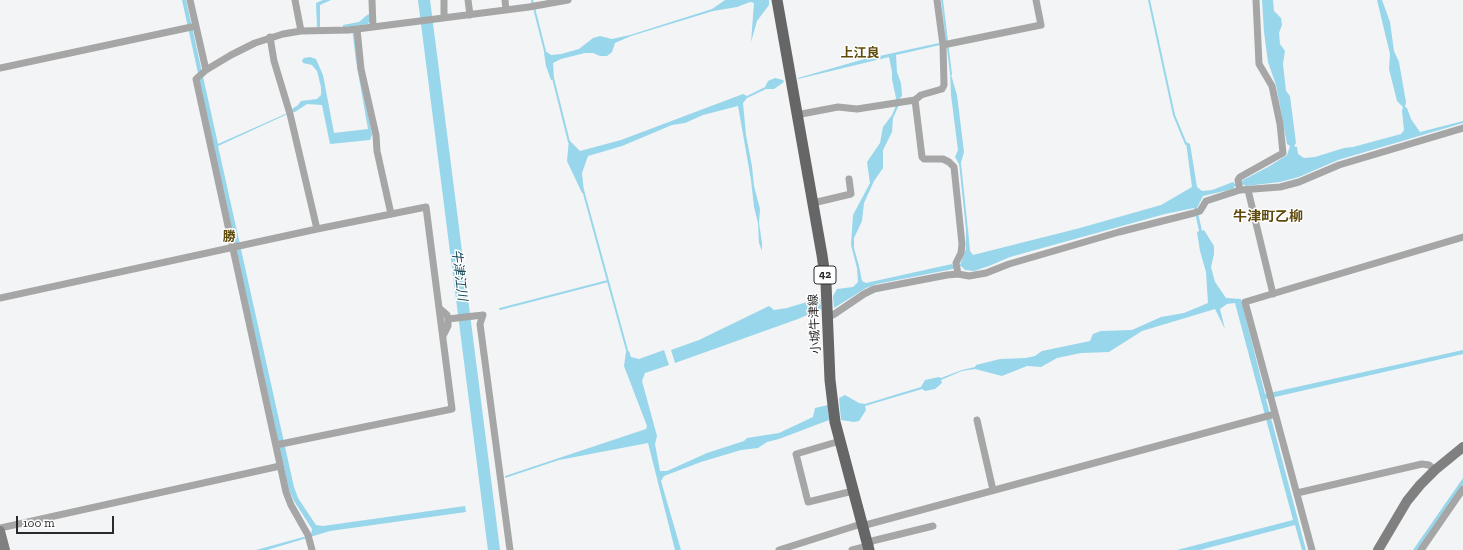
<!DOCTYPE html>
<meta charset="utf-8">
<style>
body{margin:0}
#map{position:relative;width:1463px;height:550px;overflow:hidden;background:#f3f4f5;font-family:"Zilla Slab",serif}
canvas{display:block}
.scale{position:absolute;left:16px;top:516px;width:98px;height:18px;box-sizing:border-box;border:2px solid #2a2a2a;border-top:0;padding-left:5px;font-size:12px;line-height:14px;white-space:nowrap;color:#2a2a2a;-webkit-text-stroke:3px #fff;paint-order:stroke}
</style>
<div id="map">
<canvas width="1463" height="550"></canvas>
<div class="scale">100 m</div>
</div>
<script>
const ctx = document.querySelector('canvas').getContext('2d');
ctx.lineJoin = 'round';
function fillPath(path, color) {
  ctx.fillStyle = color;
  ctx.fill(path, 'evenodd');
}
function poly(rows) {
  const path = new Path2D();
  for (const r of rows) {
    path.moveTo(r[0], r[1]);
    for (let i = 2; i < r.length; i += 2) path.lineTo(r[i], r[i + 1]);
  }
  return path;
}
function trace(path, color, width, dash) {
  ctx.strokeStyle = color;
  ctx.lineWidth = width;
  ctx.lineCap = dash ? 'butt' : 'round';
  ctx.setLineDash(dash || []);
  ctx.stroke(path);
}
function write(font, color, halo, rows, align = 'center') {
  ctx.font = font + ' "Zilla Slab","Noto Sans JP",serif';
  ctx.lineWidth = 3;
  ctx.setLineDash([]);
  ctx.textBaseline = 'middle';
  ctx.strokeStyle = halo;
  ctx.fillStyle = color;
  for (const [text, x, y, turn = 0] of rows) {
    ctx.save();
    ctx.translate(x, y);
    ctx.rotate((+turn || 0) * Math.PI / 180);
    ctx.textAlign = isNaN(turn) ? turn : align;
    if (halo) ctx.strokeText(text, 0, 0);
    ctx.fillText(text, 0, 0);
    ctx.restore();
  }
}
fillPath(poly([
 [182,0,186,0,218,144,292,111,292,109,298,105,301,101,317,99,321,95,321,87,317,71,312,65,303,63,302,60,304,58,310,57,316,59,323,75,334,133,368,129,356,61,352,28,343,27,343,25,359,22,367,15,369,14,370,21,368,24,355,26,358,60,372,135,370,140,330,144,322,105,307,104,295,112,292,112,218,146,294,487,298,498,316,525,323,526,465,506,466,512,330,531,267,550,256,550,311,535,312,529,294,501,289,490],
 [323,0,331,0,320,5,320,27,317,27,316,3],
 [725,0,769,0,769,5,757,21,751,42,754,3,750,2,737,7,713,11,631,36,615,43,612,52,607,56,600,56,593,53,585,53,561,59,553,63,554,79,551,80,546,66,544,53,547,52,551,55,561,54,579,49,593,38,600,36,612,39,630,35,712,9],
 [1262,0,1273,0,1274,11,1281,18,1282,25,1279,33,1280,44,1285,51,1283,64,1286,91,1290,96,1296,143,1294,146,1297,147,1298,154,1304,158,1315,157,1344,148,1353,147,1401,134,1404,130,1402,111,1403,107,1397,101,1389,69,1390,54,1377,0,1382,0,1390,22,1394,51,1399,62,1406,102,1405,107,1407,108,1411,119,1420,132,1463,121,1463,123,1338,160,1299,177,1280,182,1246,186,1242,184,1235,186,1233,189,1203,196,1197,208,1202,231,1204,230,1214,246,1214,254,1211,267,1215,282,1226,298,1241,299,1265,394,1463,350,1463,354,1266,399,1306,550,1302,550,1295,525,1200,550,1177,550,1293,520,1235,303,1227,304,1220,309,1225,329,1215,309,1142,331,1109,352,1081,353,1057,358,1041,367,1027,366,1002,376,975,369,962,371,941,380,942,383,935,389,925,391,922,389,865,406,866,410,859,421,854,422,841,420,839,398,845,395,859,403,865,404,921,387,925,380,939,377,941,378,962,370,975,367,976,365,1000,359,1026,358,1035,356,1042,351,1090,341,1093,334,1101,331,1132,330,1161,317,1184,313,1208,303,1206,272,1200,251,1197,232,1199,231,1194,208,1165,214,1010,257,989,266,974,271,965,270,961,266,953,268,953,269,877,284,866,288,834,308,833,296,837,289,853,287,858,282,857,268,851,245,853,215,870,183,867,162,880,143,883,127,892,115,897,103,892,79,892,72,889,57,798,79,798,78,861,60,939,43,940,45,896,55,897,72,901,83,902,96,900,98,898,107,893,118,892,132,883,150,883,168,874,181,864,203,862,221,854,238,854,248,859,266,862,281,866,283,952,264,953,266,960,265,966,248,966,229,968,229,970,251,973,255,1080,228,1161,205,1192,187,1186,142,1190,144,1197,187,1202,191,1212,190,1233,182,1235,184,1242,182,1243,180,1268,167,1287,155,1290,146,1287,144,1276,85,1268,62,1264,32],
 [950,71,957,95,964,152,960,166,955,157,958,150,951,95],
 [775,78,783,80,784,82,774,89,766,89,747,98,743,103,746,135,752,166,754,186,760,209,759,223,762,243,762,251,759,243,758,223,754,207,751,180,738,106,703,115,685,123,672,125,622,146,588,156,582,173,584,192,582,193,567,161,569,140,580,151,621,140,743,94,747,96,765,87,768,81],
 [820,298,821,309,798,319,675,363,671,350,699,340,769,306,774,310,787,308],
 [664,350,669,365,645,373,642,381,657,436,655,444,660,471,667,471,707,453,744,441,747,438,779,433,813,417,815,408,828,405,829,420,779,439,767,442,758,448,741,450,701,462,664,476,661,481,681,550,675,550,648,443,559,460,505,478,505,476,646,429,647,426,624,366,626,352,629,351,631,357,639,359],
 [1463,478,1463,484,1418,550,1413,550]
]), '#98d6ec');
trace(poly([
 [532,0,546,55],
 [942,0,951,74],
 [1149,0,1174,115,1186,144],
 [553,78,569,142],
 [960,163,967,230],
 [583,190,628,354],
 [500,309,608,281]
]), '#98d6ec', 2);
trace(poly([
 [424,0,494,550]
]), '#98d6ec', 12);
trace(poly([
 [190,0,206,70],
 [295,0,301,31],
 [372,0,373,27],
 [468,0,470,15],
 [505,0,506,10],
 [1256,0,1259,64,1272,86,1280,124,1283,153,1240,177,1238,180,1240,190,1280,187,1299,182,1339,165,1463,128],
 [444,18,444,0],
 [357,29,361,69,376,135,377,151,391,214],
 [270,37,274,61,290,114,317,229],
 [943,45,1041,25,1036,0],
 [0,68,196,26],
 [796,115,838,107,857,109,915,100,921,95,942,89,944,85,943,45,937,0],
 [1248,190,1273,294],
 [813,203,851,194,849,179],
 [958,274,969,276,986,273,1009,264,1119,232,1194,213,1200,211,1206,201,1240,190],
 [0,298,317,229,426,207,452,409,276,445],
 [439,308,447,315,448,319,448,326,443,336],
 [827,317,833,315,864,294,874,289,947,275,958,274,956,263,961,253,962,244,954,167,949,162,943,159,924,159,922,157,915,100],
 [448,319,483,315,480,324,510,550],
 [977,420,993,490],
 [840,441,796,454,808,502,853,491],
 [1297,493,1422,464,1429,465,1435,470],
 [0,528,280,466],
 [312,550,308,535,291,505,286,492,196,79,206,70,231,55,255,43,283,34,301,31,349,30,373,27,529,7,568,0],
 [779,550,858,525,862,526,1275,414],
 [852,550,868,546,872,541,933,526],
 [1312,550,1245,302,1463,237],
 [1421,550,1463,489]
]), '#a6a6a6', 7);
trace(poly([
 [0,531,5,550],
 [1378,550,1407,501,1420,485,1435,470,1463,447]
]), '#818080', 10);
trace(poly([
 [777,0,822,255,826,283,830,380,835,422,869,550]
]), '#676666', 11);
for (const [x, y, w] of [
 [825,275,22]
]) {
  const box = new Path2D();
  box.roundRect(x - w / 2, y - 9, w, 18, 3);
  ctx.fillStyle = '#fff';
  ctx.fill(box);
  trace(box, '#2a2a2a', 1);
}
write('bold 11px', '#2a2a2a', null, [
 ["42",825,275]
]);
write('12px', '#2a2a2a', '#fff', [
 ["小城牛津線",815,324,-93]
]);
write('bold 13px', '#5e4a0b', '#fff', [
 ["上江良",860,53],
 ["勝",229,237]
]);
write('italic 13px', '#174b5b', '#fff', [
 ["牛津江川",459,275,83]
]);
write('bold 14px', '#5e4a0b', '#fff', [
 ["牛津町乙柳",1268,217]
]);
</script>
